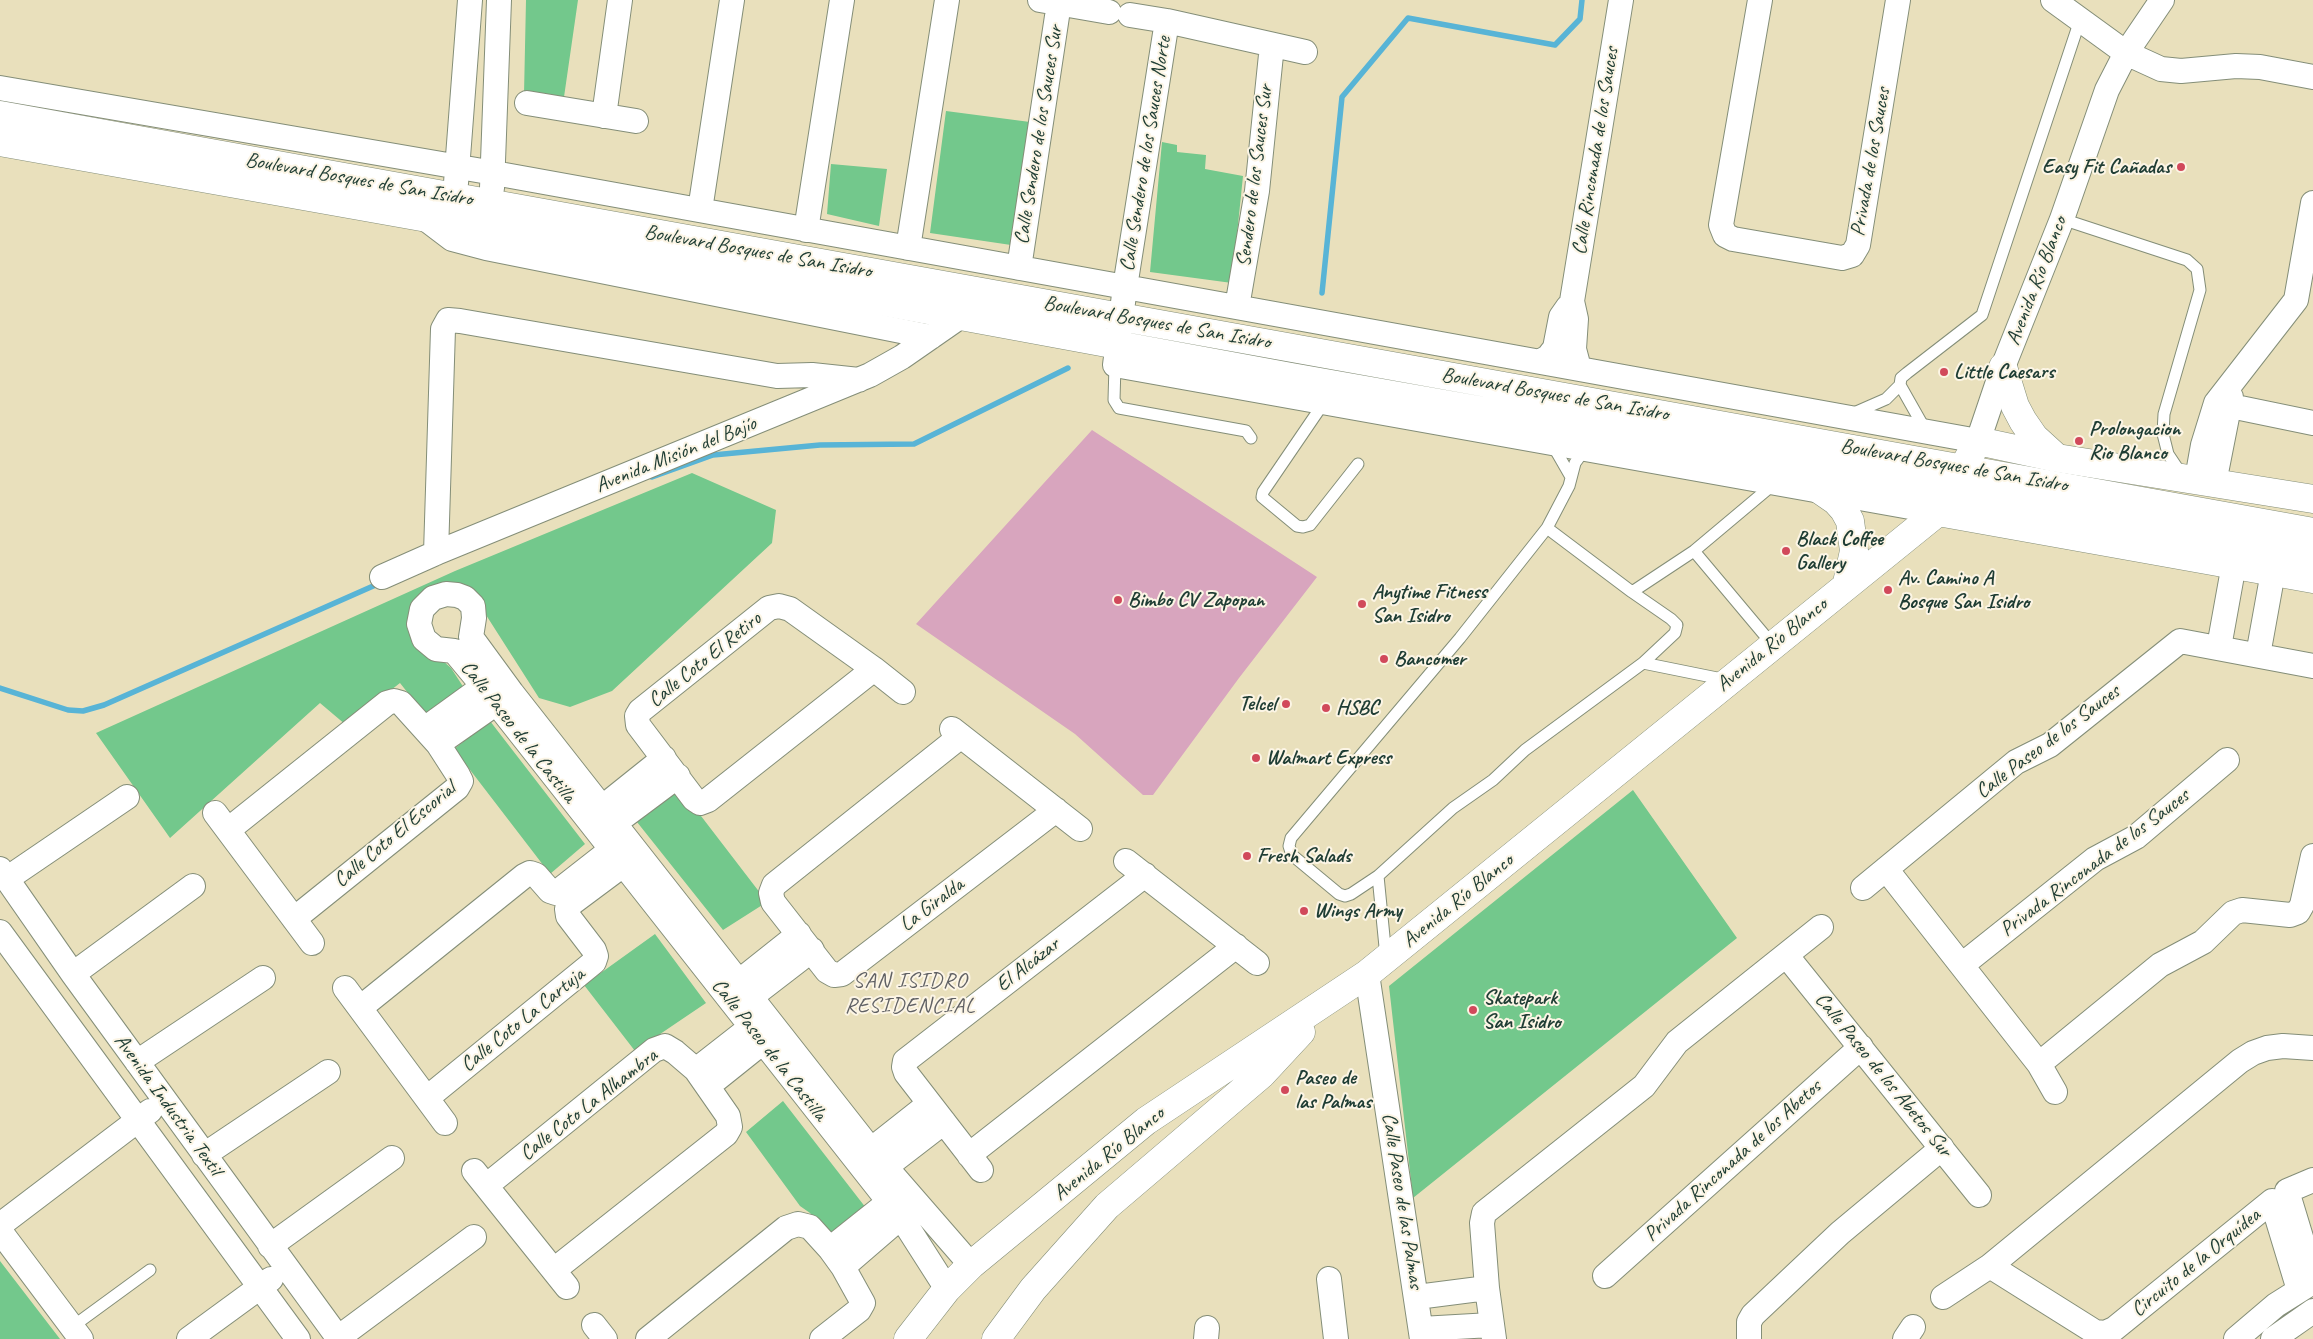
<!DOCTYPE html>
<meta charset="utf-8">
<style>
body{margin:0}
canvas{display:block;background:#e9e0bc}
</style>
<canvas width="2313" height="1339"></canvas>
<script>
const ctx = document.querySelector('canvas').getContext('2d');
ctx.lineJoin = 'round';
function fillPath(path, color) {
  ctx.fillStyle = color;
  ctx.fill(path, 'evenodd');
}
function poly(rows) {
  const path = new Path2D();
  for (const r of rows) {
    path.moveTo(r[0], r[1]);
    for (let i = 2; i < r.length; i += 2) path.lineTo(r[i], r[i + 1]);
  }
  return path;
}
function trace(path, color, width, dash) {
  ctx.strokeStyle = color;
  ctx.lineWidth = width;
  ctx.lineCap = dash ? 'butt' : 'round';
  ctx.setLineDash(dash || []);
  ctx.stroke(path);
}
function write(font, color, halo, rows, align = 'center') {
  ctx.font = font + ' Caveat,sans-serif';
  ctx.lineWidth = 4;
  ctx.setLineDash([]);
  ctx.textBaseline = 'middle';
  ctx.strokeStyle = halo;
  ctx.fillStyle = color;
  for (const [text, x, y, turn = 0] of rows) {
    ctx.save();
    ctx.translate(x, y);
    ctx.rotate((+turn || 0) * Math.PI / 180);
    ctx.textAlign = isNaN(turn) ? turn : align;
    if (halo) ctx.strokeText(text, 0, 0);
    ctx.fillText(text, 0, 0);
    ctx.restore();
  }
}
fillPath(poly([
 [526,0,578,0,564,97,524,94],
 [946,111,1030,122,1011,245,930,233],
 [1162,142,1177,145,1177,152,1206,155,1205,169,1243,176,1232,283,1150,272],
 [831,164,887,169,879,226,827,214],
 [692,473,776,510,772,543,612,691,570,707,539,698,472,593,424,591,407,629,451,668,464,688,427,717,400,683,346,725,320,703,170,838,96,733,455,571],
 [490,721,585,844,550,874,454,749],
 [678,786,767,902,723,930,637,822],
 [1633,790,1737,938,1413,1198,1389,986],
 [655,934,706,1003,635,1051,584,985],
 [783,1101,866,1208,829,1238,810,1213,800,1206,746,1132],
 [0,1261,60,1339,0,1339]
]), '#73c88c');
trace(poly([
 [1322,293,1342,97,1408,18,1555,45,1580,19,1582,0],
 [652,477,713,455,820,445,914,444,1068,368],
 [0,688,68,710,83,711,104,705,380,583]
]), '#58b4d6', 5.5);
fillPath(poly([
 [1092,430,1317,577,1239,678,1153,795,1143,795,1075,734,916,624]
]), '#d8a5be');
const service = poly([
 [2062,219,2187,260,2197,269,2200,290,2164,414,2163,434,2168,454,2182,475],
 [1115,365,1114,400,1119,408,1246,431,1251,438],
 [1900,385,1926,431],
 [1323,404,1263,492,1262,497,1297,526,1303,527,1310,525,1358,464],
 [1854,413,1886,399,1900,385,1901,378,1907,373,1982,315,2080,20],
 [1552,444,1571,477],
 [1547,528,1632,592,1671,619,1677,625,1675,633,1643,663,1525,750,1493,780,1453,808,1378,876,1351,894,1345,896,1339,894,1292,855,1289,846,1291,838,1460,638,1547,528,1569,486,1575,463,1586,448],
 [1694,551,1772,644],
 [1632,592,1694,551,1775,483],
 [1643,663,1727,680],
 [1378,876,1386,957],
 [72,1327,150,1270]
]);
const minor = poly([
 [1040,0,1109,12],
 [1760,0,1721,225,1725,235,1733,239,1842,258,1852,255,1858,245,1898,0],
 [2053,0,2126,53,2161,69,2181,71,2236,66,2260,67,2313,77],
 [1130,15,1167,21,1305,52],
 [1167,21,1125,287,1115,365,1938,512],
 [0,88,494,173,1978,441,2003,367,2062,219,2107,90,2126,53,2162,0],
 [527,103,636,121],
 [604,116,620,0],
 [456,183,470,0],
 [492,188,499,0],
 [700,210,732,0],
 [423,217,452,239,486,248,931,337],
 [806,230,842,0],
 [908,248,947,0],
 [1019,268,1059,3],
 [1237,307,1257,191,1272,45],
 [1541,361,1548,357,1555,348,1561,317,1568,307],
 [1579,368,1574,349,1576,319,1572,301,1621,0],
 [2216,403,2313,423],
 [2197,479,2203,445,2216,403,2296,300,2313,203],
 [2214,483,2231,397],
 [436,553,443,329,448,320,460,321,777,376,812,375,859,380],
 [382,577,436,553,870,375,902,357,961,316],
 [2219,647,2234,564],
 [2258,655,2273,572],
 [874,669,708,800,700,803,694,799,638,725,637,716,640,711,769,608,779,606,790,609,874,669,903,692],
 [426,728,495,678],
 [952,729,1080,829],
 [961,736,774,885,771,893,773,902,827,971,834,975,842,974,1056,810],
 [438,744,508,695],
 [215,813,312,943],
 [589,818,664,758],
 [228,830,387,703,394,701,401,703,438,744,458,775,461,781,457,788,294,919],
 [603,832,678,776],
 [1126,861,1257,963],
 [0,869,73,974,339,1339],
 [1886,869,2039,1064,2055,1092],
 [8,878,127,797],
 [1863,888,2016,762,2050,745,2180,641,2313,666],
 [0,932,298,1339],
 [1786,955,1979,1195],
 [1962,965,2095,859,2136,837,2227,760],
 [73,974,193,886],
 [1367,974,1422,1339],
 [345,988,445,1123],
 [726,992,799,934],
 [738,1007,812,950],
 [360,1008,524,876,530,873,536,875,550,891,556,893,611,850],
 [137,1062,263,978],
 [2039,1064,2160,965,2203,942,2233,913,2242,910,2290,915,2298,912,2302,905,2313,856],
 [696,1070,751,1027],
 [708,1086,763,1042],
 [427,1098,594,962,596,956,594,950,568,916,567,909,572,903,623,865],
 [204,1155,328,1072],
 [969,1155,1236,946],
 [858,1160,929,1104],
 [981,1170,906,1073,904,1067,905,1061,1145,875],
 [474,1171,567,1287],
 [874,1176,944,1122],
 [2313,1180,2287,1191,2313,1277],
 [486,1186,654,1050,665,1046,675,1052,696,1070,728,1116,730,1127,726,1134,554,1270],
 [0,1225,150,1111],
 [0,1231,81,1339],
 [270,1246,392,1158],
 [830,1249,889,1202],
 [843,1267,901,1217],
 [1605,1276,1861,1047],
 [1329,1279,1336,1339],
 [947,1289,901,1217,483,686,454,651,436,649,424,639,419,624,422,609,433,598,446,594,457,595,465,598,473,606,474,618,471,637,512,693,871,1150,971,1265],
 [2299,1290,2272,1201,2114,1329,2105,1333,2095,1332,1990,1266,2240,1061,2253,1053,2267,1048,2283,1046,2313,1048],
 [1417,1297,1487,1288],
 [1943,1297,1990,1266],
 [594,1325,605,1339],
 [1421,1329,1491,1325],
 [338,1338,474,1237],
 [189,1339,271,1279],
 [648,1339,786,1228,798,1224,810,1227,830,1249,843,1267,863,1303,859,1310,822,1339],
 [1206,1339,1207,1328],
 [1494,1339,1487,1288,1482,1223,1484,1213,1644,1086,1677,1042,1821,927],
 [1749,1339,1749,1322,1753,1315,1840,1233,1942,1148],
 [1905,1339,1913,1327],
 [2236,1339,2276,1305,2311,1283],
 [2273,1339,2313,1311]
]);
const tertiary = poly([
 [2003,367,2015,406,2023,421,2034,437,2057,458],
 [1820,490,1836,501,1844,510,1850,521,1854,551,1847,583],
 [1938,512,2313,579],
 [908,1339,947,1289,971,1265,1146,1121,1367,974,1938,512,1978,441,2057,458,2313,499],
 [996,1339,1033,1289,1107,1206,1262,1074,1301,1032]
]);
const secondary = poly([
 [0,115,2313,532],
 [0,142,489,229,1291,377,2313,557]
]);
trace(service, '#848e78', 13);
trace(minor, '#848e78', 26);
trace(tertiary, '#848e78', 29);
trace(secondary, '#848e78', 29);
trace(service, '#fff', 11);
trace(minor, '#fff', 24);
trace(tertiary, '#fff', 28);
trace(secondary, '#fff', 28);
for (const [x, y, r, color] of [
 [2181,167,5,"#d1495b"],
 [1944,372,5,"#d1495b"],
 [2079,441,5,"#d1495b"],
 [1786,551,5,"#d1495b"],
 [1888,590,5,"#d1495b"],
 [1118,600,5,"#d1495b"],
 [1362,604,5,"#d1495b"],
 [1384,659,5,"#d1495b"],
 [1286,704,5,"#d1495b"],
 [1326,708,5,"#d1495b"],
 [1256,758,5,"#d1495b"],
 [1247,856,5,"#d1495b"],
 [1304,911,5,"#d1495b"],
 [1473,1010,5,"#d1495b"],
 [1285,1090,5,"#d1495b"]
]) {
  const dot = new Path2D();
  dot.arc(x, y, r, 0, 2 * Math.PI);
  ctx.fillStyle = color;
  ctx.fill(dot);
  trace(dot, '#fcf5e5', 2);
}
write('21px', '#1f3d34', '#fcf5e5', [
 ["Calle Sendero de los Sauces Sur",1039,135,-81],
 ["Calle Rinconada de los Sauces",1596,151,-81],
 ["Calle Sendero de los Sauces Norte",1146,154,-81],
 ["Privada de los Sauces",1871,162,-80],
 ["Sendero de los Sauces Sur",1255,176,-83],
 ["Boulevard Bosques de San Isidro",359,180,10],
 ["Boulevard Bosques de San Isidro",758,252,10],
 ["Avenida Río Blanco",2037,281,-69],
 ["Boulevard Bosques de San Isidro",1157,323,10],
 ["Boulevard Bosques de San Isidro",1555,395,10],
 ["Avenida Misión del Bajío",676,455,-22],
 ["Boulevard Bosques de San Isidro",1954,466,10],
 ["Avenida Río Blanco",1772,645,-39],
 ["Calle Coto El Retiro",705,660,-39],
 ["Calle Paseo de la Castilla",518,732,52],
 ["Calle Paseo de los Sauces",2048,742,-37],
 ["Calle Coto El Escorial",395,835,-40],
 ["Privada Rinconada de los Sauces",2095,863,-37],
 ["Avenida Río Blanco",1458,901,-39],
 ["La Giralda",932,905,-37],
 ["El Alcázar",1028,965,-38],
 ["Calle Coto La Cartuja",523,1020,-39],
 ["Calle Paseo de la Castilla",769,1050,52],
 ["Calle Paseo de los Abetos Sur",1883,1075,51],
 ["Avenida Industria Textil",168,1105,54],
 ["Calle Coto La Alhambra",589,1105,-38],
 ["Avenida Río Blanco",1109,1154,-39],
 ["Privada Rinconada de los Abetos",1733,1161,-42],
 ["Calle Paseo de las Palmas",1402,1201,81],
 ["Circuito de la Orquídea",2196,1263,-39]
]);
write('bold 21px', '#1f3d34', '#fcf5e5', [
 ["Easy Fit Cañadas",2171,167,"right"],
 ["Little Caesars",1954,372],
 ["Prolongacion",2089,429],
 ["Rio Blanco",2089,453],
 ["Black Coffee",1796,539],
 ["Gallery",1796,563],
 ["Av. Camino A",1898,578],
 ["Bosque San Isidro",1898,602],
 ["Anytime Fitness",1372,592],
 ["San Isidro",1372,616],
 ["Bimbo CV Zapopan",1128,600],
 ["Bancomer",1394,659],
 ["Telcel",1276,704,"right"],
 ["HSBC",1336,708],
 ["Walmart Express",1266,758],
 ["Fresh Salads",1257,856],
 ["Wings Army",1314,911],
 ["Skatepark",1483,998],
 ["San Isidro",1483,1022],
 ["Paseo de",1295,1078],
 ["las Palmas",1295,1102]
], 'left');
ctx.letterSpacing = '1px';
write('22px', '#606164', '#fcf5e5', [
 ["SAN ISIDRO",910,981],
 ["RESIDENCIAL",910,1006]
]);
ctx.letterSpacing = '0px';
</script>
